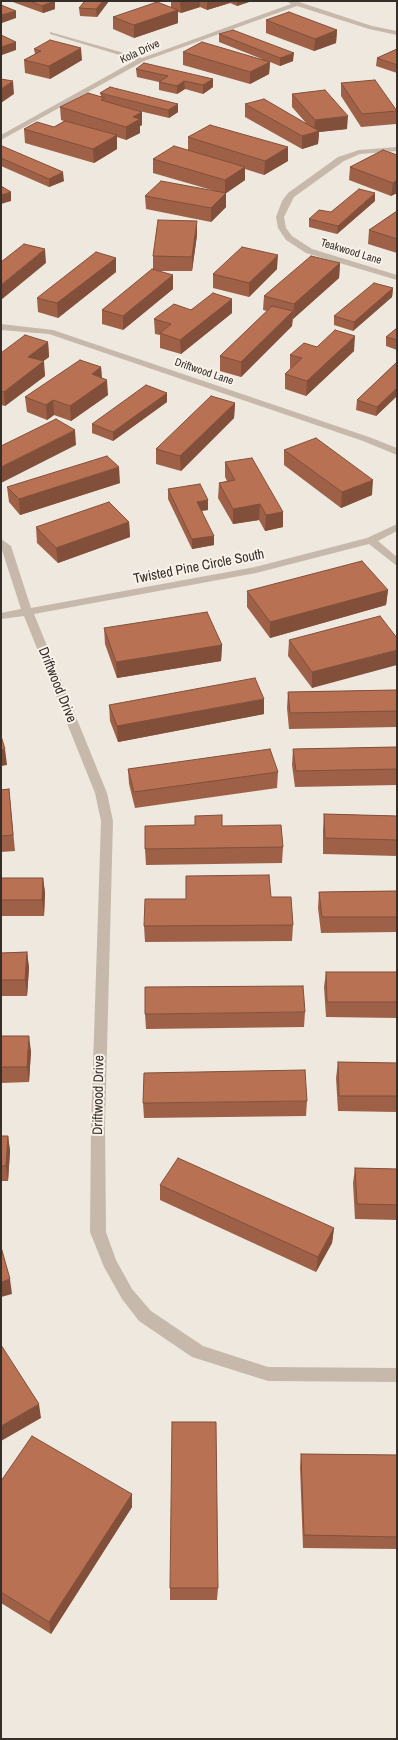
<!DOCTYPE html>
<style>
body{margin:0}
#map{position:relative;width:398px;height:1740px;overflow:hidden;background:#efe8de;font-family:"Archivo Narrow",sans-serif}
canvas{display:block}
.frame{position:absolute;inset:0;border:2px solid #352e29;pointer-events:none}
</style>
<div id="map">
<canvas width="398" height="1740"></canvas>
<div class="frame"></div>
</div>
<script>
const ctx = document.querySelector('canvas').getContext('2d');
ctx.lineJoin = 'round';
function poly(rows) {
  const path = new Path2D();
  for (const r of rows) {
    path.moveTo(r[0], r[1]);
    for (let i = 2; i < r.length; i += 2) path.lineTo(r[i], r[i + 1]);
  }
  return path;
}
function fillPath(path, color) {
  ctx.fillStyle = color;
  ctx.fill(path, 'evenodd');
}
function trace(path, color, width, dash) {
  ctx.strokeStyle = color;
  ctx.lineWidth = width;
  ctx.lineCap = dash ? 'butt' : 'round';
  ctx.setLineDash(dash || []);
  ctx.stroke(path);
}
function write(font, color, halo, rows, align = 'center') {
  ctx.font = font + ' "Archivo Narrow",sans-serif';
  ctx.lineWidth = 4;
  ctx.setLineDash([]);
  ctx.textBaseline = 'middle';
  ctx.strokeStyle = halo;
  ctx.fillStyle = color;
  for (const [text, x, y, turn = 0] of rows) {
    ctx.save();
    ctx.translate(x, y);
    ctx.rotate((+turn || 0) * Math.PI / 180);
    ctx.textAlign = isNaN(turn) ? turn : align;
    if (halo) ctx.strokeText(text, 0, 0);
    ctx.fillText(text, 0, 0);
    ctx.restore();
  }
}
fillPath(poly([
 [286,1,296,1,372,26,397,31,397,35,369,29,297,6,144,61,1,140,1,135,136,60,50,34,50,32,142,58,291,4,286,1],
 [397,147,397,151,360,154,344,161,294,197,284,217,286,228,292,236,312,249,397,275,397,280,306,253,286,240,278,228,276,217,282,201,288,193,338,157,359,150,397,147],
 [1,324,53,330,369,437,397,448,397,455,363,441,49,334,1,330,1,324],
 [397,524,397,531,378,541,397,557,397,566,369,544,256,573,34,614,107,793,113,821,105,1126,106,1232,116,1260,132,1289,151,1311,203,1346,268,1367,397,1368,397,1382,268,1381,192,1357,139,1321,122,1299,104,1267,90,1232,91,1126,101,821,95,793,24,616,1,619,1,613,21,609,1,547,1,539,11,546,31,608,255,567,367,538,397,524]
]), '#c6b9ab');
fillPath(poly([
 [10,1,55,1,55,9,43,13],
 [85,1,109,1,97,17,80,16,79,8],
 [171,1,249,1,249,2,237,6,230,3,207,10,200,7,181,13,178,12,178,23,134,38,113,29,113,17,171,8],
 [266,20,337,30,336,43,314,51,266,33],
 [219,34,293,61,280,66,270,62,269,74,250,84,183,65,183,52,262,59,219,42],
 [34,49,82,60,50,79,25,73,24,60,35,54],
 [397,49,397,73,376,66,377,58],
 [136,69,213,79,213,87,203,94,185,89,177,94,159,90,159,82,137,77],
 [341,83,397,111,396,124,361,127,341,96],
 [100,93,178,112,169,118,131,109,142,112,142,125,140,126,140,133,126,140,117,137,117,149,94,163,25,143,24,129,54,127,64,121,61,120,60,107,101,96],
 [292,94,347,129,319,132,318,144,302,149,245,117,245,104,306,123,292,107],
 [188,137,288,161,264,175,245,169,245,180,226,193,226,207,211,222,146,209,145,196,215,191,153,173,153,159,188,150],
 [1,146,64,181,49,187,1,166],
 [397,155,397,193,391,196,349,180,350,167],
 [375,201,337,234,309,227,309,219],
 [397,211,397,253,368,244,369,230],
 [197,235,192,271,156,271,173,275,173,289,123,330,102,324,102,310,153,270,153,256],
 [116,258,116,272,58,318,38,312,37,298],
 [340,263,339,278,293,319,293,318,292,326,241,377,220,371,220,356,267,311,263,310,264,296],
 [277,269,249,297,213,288,213,274],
 [393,288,392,297,353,331,334,325,334,316],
 [232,299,232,313,181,354,160,348,160,335,155,334,154,319],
 [397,328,397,350,386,346,386,337],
 [48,342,49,357,43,361,45,376,5,406,1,405,1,353],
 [317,347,354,351,306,396,285,389,285,374,290,370,290,355],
 [397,362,397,396,376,416,356,410,357,400],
 [101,367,102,378,108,395,71,421,54,415,47,420,27,412,25,397],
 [167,402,113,441,92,433,92,424],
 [235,403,234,418,181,471,156,464,156,449],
 [284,450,372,495,341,508,284,465],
 [225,462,283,512,283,527,265,531,259,520,233,524,218,498,219,483,227,481,225,477],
 [120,483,20,515,9,502,7,487],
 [168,489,208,500,208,510,202,511,214,545,192,549,168,499],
 [129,522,130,537,58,563,37,543,36,527],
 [388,590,386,605,270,638,247,607,247,591],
 [104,628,222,645,221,661,117,678,105,644],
 [397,638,312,688,288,656,289,640],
 [397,690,397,727,289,729,287,708,288,692],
 [109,705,264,714,118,742,110,721],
 [397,747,397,785,295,787,292,765,293,749],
 [128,769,278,772,277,788,135,808,129,784],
 [9,789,15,851,1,852,1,790],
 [324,814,397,816,397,856,323,854,323,830],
 [195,825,222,826,283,847,282,863,146,865,145,849],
 [1,878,43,878,45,893,44,916,1,916],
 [397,891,397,932,321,933,318,908,319,892],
 [271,897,293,925,292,941,145,942,144,926,186,899],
 [27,952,29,968,27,996,1,996,1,953],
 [326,972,397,972,397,1018,326,1017,324,987],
 [305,1012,304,1027,146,1029,145,1014],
 [1,1036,31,1051,29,1082,1,1083],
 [338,1062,397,1063,397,1112,338,1111,336,1078],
 [307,1101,306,1116,144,1118,143,1103],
 [1,1136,8,1136,10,1151,8,1181,1,1181],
 [355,1168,397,1169,397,1220,355,1219,353,1183],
 [160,1185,334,1228,332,1243,316,1272,160,1200],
 [301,1454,397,1455,397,1549,303,1548,300,1467],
 [1,1481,132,1494,132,1507,51,1634,1,1603],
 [170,1588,218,1588,217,1600,170,1600]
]), '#9e6147');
fillPath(poly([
 [55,1,55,9,43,13,42,6],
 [103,1,109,1,97,17,96,9],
 [180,1,200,1,200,7,181,13],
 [207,1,230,1,230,3,207,10],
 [237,1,249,1,249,2,237,6],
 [178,10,178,23,134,38,134,25],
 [16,11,16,18,2,23,1,15],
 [337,30,336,43,314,51,315,39],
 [16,42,16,50,2,55,2,59,1,59,1,47],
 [81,48,82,60,50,79,49,66],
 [294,53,293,61,280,66,280,58],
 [270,62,269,74,250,84,250,72],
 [213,79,213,87,203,94,203,85],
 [13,81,14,94,1,103,1,89],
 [184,81,185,89,177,94,177,86],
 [178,104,178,112,169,118,168,110],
 [142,112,142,125,140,126,140,133,126,140,126,127,133,117],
 [348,116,347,129,319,132,318,144,302,149,302,136,314,133,315,120],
 [117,135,117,149,94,163,93,149],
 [288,147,288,161,264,175,265,161],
 [245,167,245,180,225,194,225,180],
 [63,172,64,181,49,187,49,179],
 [397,180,397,193,391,196,393,183],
 [11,192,11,201,1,204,1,195],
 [226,193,226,207,211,222,211,208],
 [375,193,375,201,337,234,338,226],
 [197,221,197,235,192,271,192,257],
 [45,249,46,263,1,300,1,285],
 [278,255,277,269,249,297,249,283],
 [116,258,116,272,58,318,57,303],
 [340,263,339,278,293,319,294,304],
 [173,275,173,289,123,330,123,316],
 [393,288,392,297,353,331,354,322],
 [232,299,232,313,181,354,180,340],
 [293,311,292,326,241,377,241,362],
 [355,336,354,351,306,396,307,381],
 [48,342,49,357,30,371,28,357],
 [44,361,45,376,5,406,4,392],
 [101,367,102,382,92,374],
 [107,380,108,395,71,421,70,406],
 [397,388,397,396,376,416,377,407],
 [167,393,167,402,113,441,113,432],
 [53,400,54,415,47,420,46,405],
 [235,403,234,418,181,471,180,456],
 [75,430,76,445,1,483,1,467],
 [119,467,120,483,20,515,19,499],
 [373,480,372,495,341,508,342,492],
 [208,500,208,510,197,511,197,502],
 [260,504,259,520,233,524,233,509],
 [283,512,283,527,265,531,266,515],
 [129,522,130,537,58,563,56,548],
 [214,536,214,545,192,549,192,539],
 [388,590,386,605,270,638,270,622],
 [222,645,221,661,117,678,116,662],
 [397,650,397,665,312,688,312,672],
 [264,699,264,714,118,742,117,726],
 [5,749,7,765,1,766,1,750],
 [43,878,45,893,44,916,42,900],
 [27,952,29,968,27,996,25,980],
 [29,1036,31,1051,29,1082,27,1067],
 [8,1136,10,1151,8,1181,6,1166],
 [334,1228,332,1243,316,1272,318,1257],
 [10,1279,12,1294,1,1297,1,1282],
 [39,1404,41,1418,1,1441,1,1426],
 [132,1494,132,1507,51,1634,49,1622]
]), '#814f3a');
const building = poly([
 [30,1,54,1,42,6,30,1],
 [85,1,103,1,96,9,79,8,85,1],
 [157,2,178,10,134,25,113,17,157,2],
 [1,5,16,11,1,15,1,5],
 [289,12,337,30,315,39,266,20,289,12],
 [233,30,294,53,280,58,219,34,233,30],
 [1,35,16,42,1,47,1,35],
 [50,40,81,48,49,66,24,60,41,51,34,49,50,40],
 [202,42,270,62,250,72,183,52,202,42],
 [397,49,397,65,377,58,397,49],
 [144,63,213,79,203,85,184,81,177,86,159,82,168,76,136,69,144,63],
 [1,79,13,81,1,89,1,79],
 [375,80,397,111,362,114,341,83,375,80],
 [110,87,178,104,168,110,100,93,110,87],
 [325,90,348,116,315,120,292,94,325,90],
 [88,93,105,98,101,100,142,112,133,117,140,119,126,127,60,107,88,93],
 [264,99,319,131,302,136,245,104,264,99],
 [65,121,117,135,93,149,24,129,37,122,54,127,65,121],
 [210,125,288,147,265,161,188,137,210,125],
 [1,146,2,146,63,172,49,179,1,158,1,146],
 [174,146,245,167,225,180,153,159,174,146],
 [383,150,397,155,397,180,393,183,350,167,383,150],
 [161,181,226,193,211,208,145,196,161,181],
 [1,186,11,192,1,195,1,186],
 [359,189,375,193,338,226,309,219,319,210,331,212,359,189],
 [397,211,397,239,369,230,397,211],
 [158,220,197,221,192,257,153,256,158,220],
 [24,244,45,249,1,285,1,262,24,244],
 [242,247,278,255,249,283,213,274,242,247],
 [96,252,116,258,57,303,37,298,96,252],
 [311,256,340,263,294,304,264,296,311,256],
 [152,269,173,275,123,316,102,310,152,269],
 [374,283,393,288,354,322,334,316,374,283],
 [213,293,232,299,180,340,160,333,171,324,154,319,174,304,191,310,213,293],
 [272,306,293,311,241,362,220,356,272,306],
 [397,328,397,340,386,337,397,328],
 [335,330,355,336,307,381,285,374,302,358,290,355,304,343,317,347,335,330],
 [25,335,48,342,28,357,44,361,4,392,1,391,1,353,25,335],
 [80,360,101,367,92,374,107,380,70,406,53,400,46,405,25,397,80,360],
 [397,362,397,388,377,407,357,400,397,362],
 [146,385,167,393,113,432,92,424,146,385],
 [211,396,235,403,180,456,156,449,211,396],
 [56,419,75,430,1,467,1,446,56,419],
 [316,438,373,480,342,492,284,450,316,438],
 [107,456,119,467,19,499,7,487,107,456],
 [252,458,283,512,266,515,260,504,233,509,219,483,235,480,225,462,252,458],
 [200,484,208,500,197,502,214,536,192,539,168,489,200,484],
 [109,502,129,522,56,548,36,527,109,502],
 [362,561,388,590,270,622,247,591,362,561],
 [207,612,222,645,116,662,104,628,207,612],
 [380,616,397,638,397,650,312,672,289,640,380,616],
 [255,678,264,699,117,726,109,705,255,678],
 [397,690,397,711,290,713,288,692,397,690],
 [1,736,5,749,1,750,1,736],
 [397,747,397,769,296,771,293,749,397,747],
 [270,749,278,772,134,792,128,769,270,749],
 [9,789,13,835,1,836,1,790,9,789],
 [324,814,397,816,397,840,325,838,324,814],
 [222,815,222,826,281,825,283,847,145,849,145,826,195,825,195,816,222,815],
 [269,875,271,897,291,897,293,925,144,926,145,899,186,899,186,876,269,875],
 [1,878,43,878,42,900,1,900,1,878],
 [397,891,397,917,322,917,319,892,397,891],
 [27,952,25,980,1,980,1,953,27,952],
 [326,972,397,972,397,1002,327,1002,326,972],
 [303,986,305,1012,145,1014,145,987,303,986],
 [1,1036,29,1036,27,1067,1,1067,1,1036],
 [338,1062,397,1063,397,1096,339,1096,338,1062],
 [305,1070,307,1101,143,1103,144,1073,305,1070],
 [1,1136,8,1136,6,1166,1,1166,1,1136],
 [178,1158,334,1228,318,1257,160,1185,178,1158],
 [355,1168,397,1169,397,1205,357,1204,355,1168],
 [1,1247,10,1279,1,1282,1,1247],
 [1,1345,39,1404,1,1426,1,1345],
 [172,1422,216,1422,218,1588,170,1588,172,1422],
 [32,1436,132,1494,49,1622,1,1592,1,1481,32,1436],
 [301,1454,397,1455,397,1537,304,1535,301,1454]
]);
fillPath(building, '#b87153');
trace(building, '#814f3a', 1);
write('11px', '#352e29', '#f8f2ea', [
 ["Kola Drive",140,52,-25],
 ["Teakwood Lane",351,252,17],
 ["Driftwood Lane",204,372,19]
]);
write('14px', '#352e29', '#f8f2ea', [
 ["Twisted Pine Circle South",199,567,-11],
 ["Driftwood Drive",57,685,68],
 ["Driftwood Drive",99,1095,-89]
]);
</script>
